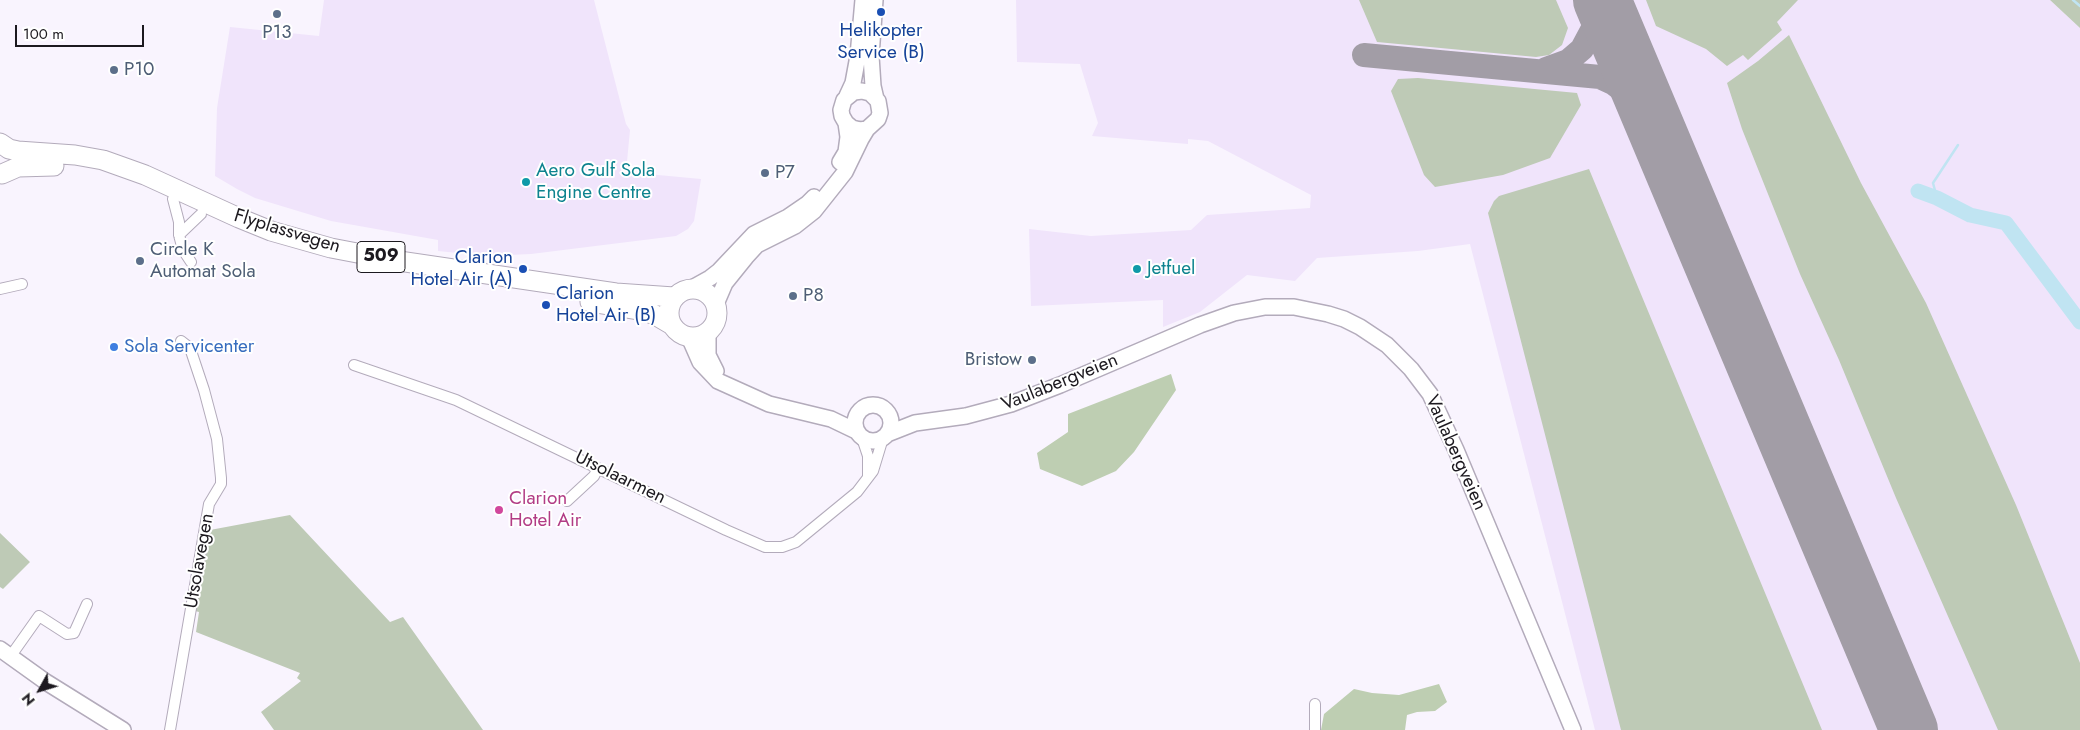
<!DOCTYPE html>
<style>
body{margin:0}
#map{position:relative;width:2080px;height:730px;overflow:hidden;background:#f9f4fe;font-family:Jost,sans-serif}
canvas{display:block}
.north{position:absolute;left:15px;top:665px;width:50px;height:50px;-webkit-text-stroke:4px #fff;paint-order:stroke;rotate:231deg;font-size:14px;font-weight:700;line-height:20px;text-align:center;color:#1c191f}
.north::after{content:'';display:block;margin:auto;width:18px;height:22px;background:#1c191f;clip-path:polygon(50% 0,100% 100%,50% 72%,0 100%)}
.scale{position:absolute;left:15px;top:25px;width:129px;height:22px;box-sizing:border-box;border:2px solid #1c191f;border-top:0;padding-left:6px;font-size:15px;line-height:18px;white-space:nowrap;color:#1c191f;-webkit-text-stroke:4px #fff;paint-order:stroke}
</style>
<div id="map">
<canvas width="2080" height="730"></canvas>
<div class="north">N</div>
<div class="scale">100 m</div>
</div>
<script>
const ctx = document.querySelector('canvas').getContext('2d');
ctx.lineJoin = 'round';
function fillPath(path, color) {
  ctx.fillStyle = color;
  ctx.fill(path, 'evenodd');
}
function poly(rows) {
  const path = new Path2D();
  for (const r of rows) {
    if (r.length === 3) {
      path.moveTo(r[0] + r[2], r[1]);
      path.arc(r[0], r[1], r[2], 0, 2 * Math.PI);
      continue;
    }
    path.moveTo(r[0], r[1]);
    for (let i = 2; i < r.length; i += 2) path.lineTo(r[i], r[i + 1]);
  }
  return path;
}
function trace(path, color, width, dash) {
  ctx.strokeStyle = color;
  ctx.lineWidth = width;
  ctx.lineCap = dash ? 'butt' : 'round';
  ctx.setLineDash(dash || []);
  ctx.stroke(path);
}
function write(font, color, halo, rows, align = 'center') {
  ctx.font = font + ' Jost,sans-serif';
  ctx.lineWidth = 4;
  ctx.setLineDash([]);
  ctx.textBaseline = 'middle';
  ctx.strokeStyle = halo;
  ctx.fillStyle = color;
  for (const [text, x, y, turn = 0] of rows) {
    ctx.save();
    ctx.translate(x, y);
    ctx.rotate((+turn || 0) * Math.PI / 180);
    ctx.textAlign = isNaN(turn) ? turn : align;
    if (halo) ctx.strokeText(text, 0, 0);
    ctx.fillText(text, 0, 0);
    ctx.restore();
  }
}
fillPath(poly([
 [324,0,594,0,626,124,630,130,626,172,701,179,694,221,688,229,676,236,531,254,487,256,438,251,438,240,331,221,255,198,237,189,215,176,217,108,230,27,319,36],
 [1016,0,2050,0,2080,28,2080,730,1595,730,1470,244,1418,251,1317,258,1295,281,1247,275,1200,312,1163,327,1163,300,1031,306,1029,229,1091,236,1191,230,1207,215,1310,208,1311,195,1208,141,1188,139,1188,144,1092,136,1098,123,1080,64,1017,62]
]), '#f0e4fb');
fillPath(poly([
 [1359,0,1556,0,1568,28,1562,45,1549,55,1536,57,1377,42],
 [1646,0,1798,0,1777,22,1782,30,1748,60,1743,55,1727,66,1706,49,1656,26],
 [2050,0,2080,0,2080,28],
 [1789,35,1861,183,1926,303,2016,505,2080,663,2080,730,1998,730,1896,498,1839,360,1800,274,1742,129,1727,83,1758,61],
 [1418,78,1577,93,1581,105,1550,158,1503,175,1435,187,1424,175,1391,91,1398,79],
 [1589,169,1822,730,1621,730,1488,213,1494,201,1499,196],
 [290,515,390,622,403,617,483,730,274,730,261,712,301,681,297,678,300,673,196,632,199,612,195,611,210,530],
 [0,533,30,562,3,589,0,587]
]), '#becab6');
fillPath(poly([
 [1171,374,1176,390,1134,452,1116,471,1082,486,1040,469,1037,453,1068,432,1068,414],
 [1439,684,1447,702,1435,711,1417,712,1407,715,1405,730,1321,730,1324,714,1354,689,1372,693,1399,695]
]), '#beceb2');
trace(poly([
 [2073,0,2080,6],
 [1937,198,1933,183,1958,145]
]), '#c0e4f2', 2.5);
trace(poly([
 [1918,191,1937,198,1970,215,2006,223,2080,322]
]), '#c0e4f2', 15);
trace(poly([
 [1364,55,1600,77,1613,83,1626,93,1647,118,1660,138],
 [1546,69,1568,61,1582,49,1598,19,1600,0]
]), '#a29da6', 24);
trace(poly([
 [1602,0,1909,730]
]), '#a29da6', 58);
const street = poly([
 [173,199,179,222,179,235,201,214],
 [179,235,183,250,191,262],
 [0,289,22,284],
 [354,365,456,400,726,530,765,547,782,547,796,542,857,492,873,471,883,438],
 [862,438,868,456,868,477],
 [567,501,594,476,598,468],
 [10,657,39,616,67,634,74,633,87,604],
 [170,730,209,504,221,484,221,478,217,439,204,390,190,348,181,341],
 [1315,730,1315,704]
]);
const secondary = poly([
 [875,0,871,56,873,86,876,99],
 [847,96,853,83,858,56,863,0],
 [840,162,846,152,848,137,846,123],
 [692,288,710,278,719,271,754,234,788,217,807,204,814,197],
 [716,304,725,283,746,257,757,245,795,226,814,211,845,172,861,139,867,129,878,119,880,113,878,101,870,93,862,91,854,92,844,100,841,110,842,116,846,123,852,128,860,130,867,129],
 [708,332,708,355,716,371],
 [689,337,700,362,718,381,769,404,831,419,856,431],
 [873,423,18],
 [887,434,915,423,966,416,1011,404,1060,385,1200,325,1234,313,1265,307,1294,307,1328,314,1344,319,1360,327,1387,345,1411,369,1430,394,1456,450,1573,730],
 [0,649,46,682,123,730]
]);
const highway = poly([
 [0,143,9,149,18,151,75,155,103,160,145,175,239,218,271,231,331,248,399,261,616,293,674,297],
 [2,174,18,167,54,166],
 [693,313,24],
 [590,302,644,311,655,315,672,325]
]);
trace(street, '#b3abbb', 12);
trace(secondary, '#b3abbb', 18);
trace(highway, '#b3abbb', 21);
trace(street, '#fff', 10);
trace(secondary, '#fff', 15);
trace(highway, '#fff', 19);
for (const [x, y, r, color] of [
 [881,12,5,"#1a4fb4"],
 [277,14,5,"#5c6f8a"],
 [114,70,5,"#5c6f8a"],
 [765,173,5,"#5c6f8a"],
 [526,182,5,"#0f9aa8"],
 [140,261,5,"#5c6f8a"],
 [523,269,5,"#1a4fb4"],
 [1137,269,5,"#0f9aa8"],
 [793,296,5,"#5c6f8a"],
 [546,305,5,"#1a4fb4"],
 [114,347,5,"#3f7fe0"],
 [1032,360,5,"#5c6f8a"],
 [499,510,5,"#d1479c"]
]) {
  const dot = new Path2D();
  dot.arc(x, y, r, 0, 2 * Math.PI);
  ctx.fillStyle = color;
  ctx.fill(dot);
  trace(dot, '#fff', 2);
}
for (const [x, y, w] of [
 [381,257,48]
]) {
  const box = new Path2D();
  box.roundRect(x - w / 2, y - 15.5, w, 31, 4);
  ctx.fillStyle = '#fff';
  ctx.fill(box);
  trace(box, '#1c191f', 1);
}
write('bold 18px', '#1c191f', null, [
 ["509",381,257]
]);
write('19px', '#164399', '#fff', [
 ["Helikopter",881,31],
 ["Service (B)",881,53],
 ["Clarion",513,258,"right"],
 ["Hotel Air (A)",513,280,"right"],
 ["Clarion",556,294,"left"],
 ["Hotel Air (B)",556,316,"left"]
]);
write('19px', '#4e5e75', '#fff', [
 ["P13",277,33,"center"],
 ["P10",124,70],
 ["P7",775,173],
 ["Circle K",150,250],
 ["Automat Sola",150,272],
 ["P8",803,296],
 ["Bristow",1022,360,"right"]
], 'left');
write('19px', '#0d838f', '#fff', [
 ["Aero Gulf Sola",536,171],
 ["Engine Centre",536,193],
 ["Jetfuel",1147,269]
], 'left');
write('19px', '#1c191f', '#fff', [
 ["Flyplassvegen",287,232,17],
 ["Vaulabergveien",1060,383,-22],
 ["Vaulabergveien",1455,453,66],
 ["Utsolaarmen",620,478,26],
 ["Utsolavegen",200,561,-80]
]);
write('19px', '#366cbe', '#fff', [
 ["Sola Servicenter",124,347]
], 'left');
write('19px', '#b23c85', '#fff', [
 ["Clarion",509,499],
 ["Hotel Air",509,521]
], 'left');
</script>
